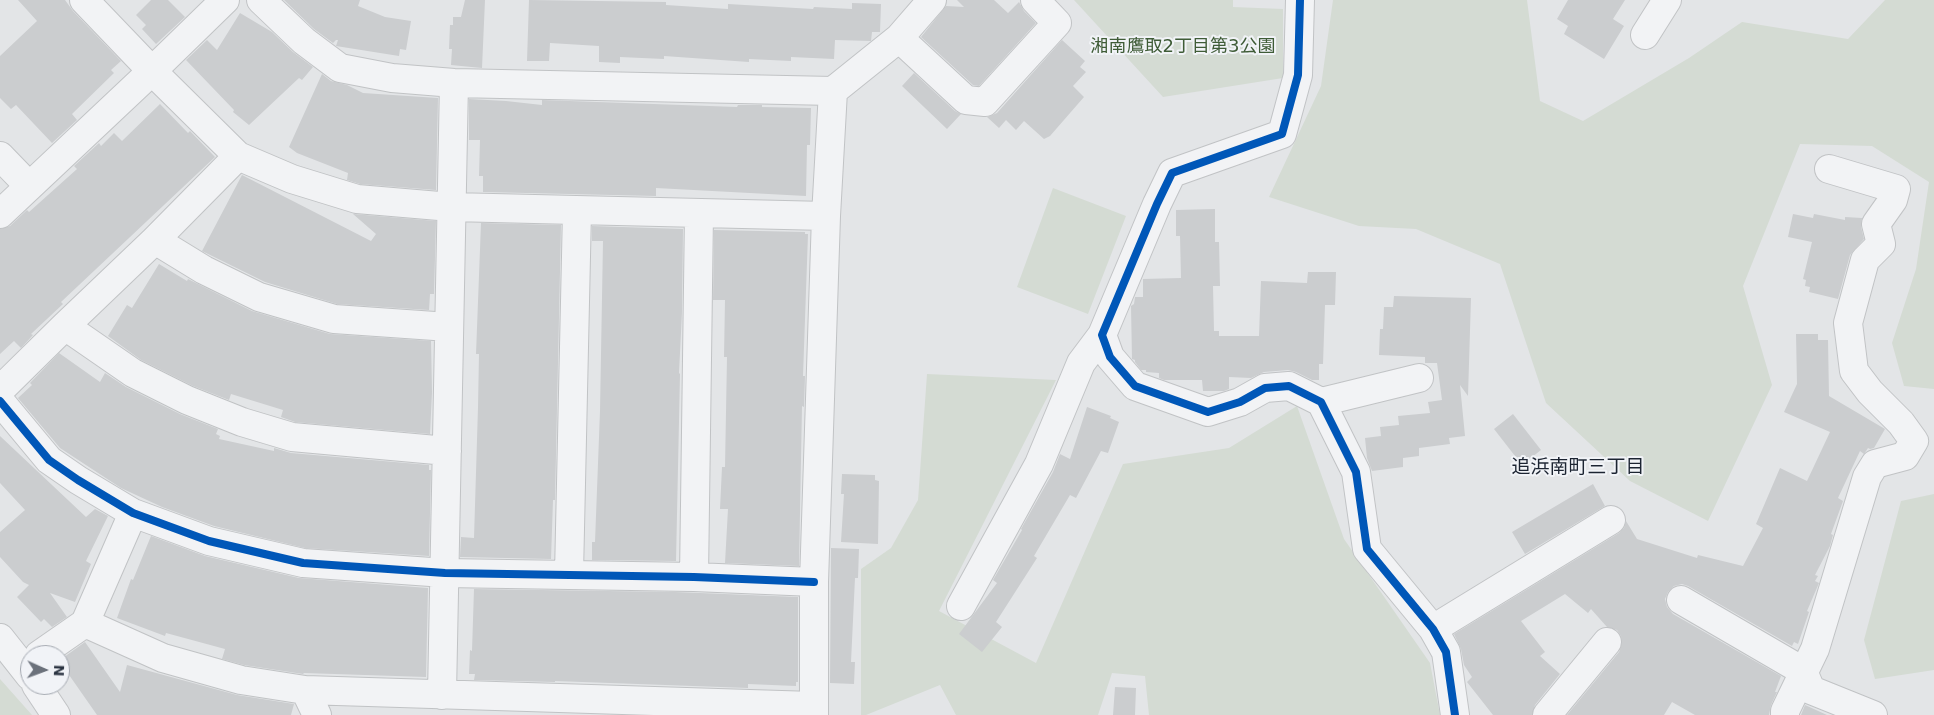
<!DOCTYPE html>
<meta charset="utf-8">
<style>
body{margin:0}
#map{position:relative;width:1934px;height:715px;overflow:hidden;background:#e3e5e7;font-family:"DejaVu Sans",sans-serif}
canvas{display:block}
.north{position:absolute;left:20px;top:645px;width:50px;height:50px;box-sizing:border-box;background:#f1f3f7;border:1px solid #a1a6ae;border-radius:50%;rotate:92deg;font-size:14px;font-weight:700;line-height:20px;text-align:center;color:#2a3341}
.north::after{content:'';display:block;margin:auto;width:18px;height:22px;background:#6b717b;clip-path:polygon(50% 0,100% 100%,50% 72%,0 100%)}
</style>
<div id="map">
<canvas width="1934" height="715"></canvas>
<div class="north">N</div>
</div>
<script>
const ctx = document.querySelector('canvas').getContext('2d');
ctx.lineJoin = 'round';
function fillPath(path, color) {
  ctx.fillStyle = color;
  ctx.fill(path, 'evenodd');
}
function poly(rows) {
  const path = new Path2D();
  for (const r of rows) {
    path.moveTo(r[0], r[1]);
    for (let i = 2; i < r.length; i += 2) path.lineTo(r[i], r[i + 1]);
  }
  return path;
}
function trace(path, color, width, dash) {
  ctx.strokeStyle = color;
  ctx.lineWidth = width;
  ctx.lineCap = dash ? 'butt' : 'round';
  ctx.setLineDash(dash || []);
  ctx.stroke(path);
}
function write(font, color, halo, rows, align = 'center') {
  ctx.font = font + ' "DejaVu Sans","Noto Sans JP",sans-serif';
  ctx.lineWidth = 4;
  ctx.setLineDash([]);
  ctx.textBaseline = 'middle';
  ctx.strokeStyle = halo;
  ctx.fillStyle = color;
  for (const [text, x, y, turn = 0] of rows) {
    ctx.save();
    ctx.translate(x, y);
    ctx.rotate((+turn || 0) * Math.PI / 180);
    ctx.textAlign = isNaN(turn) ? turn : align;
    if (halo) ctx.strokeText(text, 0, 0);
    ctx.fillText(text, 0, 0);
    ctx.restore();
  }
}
fillPath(poly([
 [1074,0,1233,0,1233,7,1283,9,1283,78,1163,97],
 [1333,0,1527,0,1540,101,1583,121,1689,58,1742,22,1848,39,1885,0,1934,0,1934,389,1904,386,1892,343,1916,269,1929,182,1872,146,1800,144,1743,286,1772,385,1708,521,1630,481,1546,403,1500,264,1416,229,1359,226,1269,197,1321,86],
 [1053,188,1126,216,1088,314,1017,287],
 [927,374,1056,380,939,611,1036,663,1123,464,1229,448,1297,406,1344,539,1430,663,1440,715,1149,715,1145,676,1112,673,1098,715,956,715,940,685,866,715,861,715,861,569,891,548,918,500],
 [1934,494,1934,670,1875,679,1864,640,1901,501],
 [0,679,32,715,0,715]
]), '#d4dbd3');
fillPath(poly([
 [18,0,65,0,73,11,121,61,111,70,114,73,72,114,77,120,52,143,16,105,11,109,0,98,0,56,37,21],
 [151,0,168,0,185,17,156,44,142,29,146,25,136,15],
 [284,0,360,0,358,6,385,17,411,21,406,50,400,49,399,56,336,46,338,40,336,40,333,43,314,29],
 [465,0,485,0,482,68,451,65,452,49,449,49,450,25,453,25,453,17,461,17],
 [529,0,666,2,666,5,728,9,728,4,813,9,814,7,852,9,852,3,881,4,880,32,872,32,871,41,835,40,834,59,791,57,791,61,749,59,749,62,664,56,664,59,620,57,620,63,599,62,599,46,550,43,549,61,527,61],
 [957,0,994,0,1008,13,1019,2,1024,11,1036,23,979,86,973,85,921,37,946,6,964,7],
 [1568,0,1625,0,1613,19,1624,26,1604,59,1564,34,1568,26,1557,19],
 [240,13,272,32,293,52,313,67,302,80,299,78,249,125,233,112,234,110,186,60,207,40,217,50],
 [1062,40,1085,61,1080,67,1086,72,1073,86,1084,97,1050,136,1044,139,1024,121,1016,130,1006,120,999,128,987,117,997,113],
 [914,73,955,111,961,114,947,129,902,86],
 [322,74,331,81,347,85,363,93,438,98,436,190,360,184,347,180,348,173,297,153,289,147],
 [469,99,506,101,542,105,542,100,737,107,738,105,762,105,762,107,811,108,810,145,807,145,806,196,656,188,656,196,483,192,483,176,479,176,480,140,469,140],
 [160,104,188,133,190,131,215,157,61,302,63,304,31,334,33,335,21,348,14,341,0,354,0,229,10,226,27,210,29,212,77,169,74,166,99,143,101,146,114,133,122,141],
 [242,175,371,241,376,234,353,214,436,221,434,294,430,294,429,310,337,304,265,282,202,251],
 [1215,209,1215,242,1219,242,1220,286,1213,286,1214,331,1219,331,1219,336,1259,336,1261,281,1307,283,1308,272,1336,272,1335,305,1325,305,1323,364,1319,364,1319,380,1312,380,1296,372,1288,370,1264,372,1251,378,1229,377,1229,389,1224,391,1203,391,1202,380,1164,380,1159,378,1159,373,1146,372,1146,370,1141,370,1135,362,1135,360,1132,359,1131,306,1134,304,1135,297,1143,297,1143,279,1181,278,1180,236,1176,236,1176,210],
 [1793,214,1813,218,1814,214,1845,220,1845,217,1862,218,1861,227,1864,239,1850,255,1838,299,1809,292,1810,287,1805,286,1806,280,1803,279,1812,242,1788,237],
 [481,223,561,225,555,500,553,500,551,559,460,557,461,537,474,538,478,407,479,354,476,354],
 [592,226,683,229,682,312,679,373,680,374,676,561,592,560,592,542,595,542,600,411,603,241,592,241],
 [714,230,805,232,805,234,808,234,803,376,805,376,804,407,802,406,799,566,725,563,728,509,720,509,722,467,725,467,727,357,724,357,725,300,713,300],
 [159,264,187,281,188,279,252,311,330,334,431,341,432,392,430,434,295,422,281,417,283,410,231,394,229,400,193,386,141,360,108,336,127,305,132,308],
 [1394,296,1471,298,1468,396,1460,385,1465,436,1449,438,1450,444,1419,448,1419,456,1403,458,1403,467,1372,471,1367,458,1365,438,1381,436,1380,427,1399,425,1398,416,1430,413,1428,402,1442,400,1437,363,1425,363,1425,357,1379,355,1380,329,1383,329,1384,307,1393,307],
 [1796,334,1818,334,1818,340,1828,340,1829,396,1885,429,1874,448,1870,449,1868,448,1864,454,1860,451,1838,498,1843,501,1831,534,1833,535,1830,546,1815,575,1818,576,1815,581,1819,583,1807,611,1809,612,1798,644,1794,642,1792,646,1688,586,1682,584,1674,586,1668,592,1665,599,1667,607,1673,614,1781,676,1775,692,1777,692,1771,705,1769,715,1695,715,1672,702,1664,715,1567,715,1619,652,1622,644,1621,636,1617,630,1607,627,1591,609,1588,613,1565,594,1521,621,1545,652,1540,656,1560,674,1535,705,1532,715,1493,715,1467,682,1472,677,1464,665,1461,649,1454,634,1619,533,1624,528,1626,521,1637,539,1697,558,1698,555,1743,566,1763,528,1756,524,1780,468,1807,481,1830,432,1784,412,1797,384],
 [59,353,100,382,105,373,126,387,180,414,218,429,216,434,220,436,219,439,274,451,274,448,291,453,429,465,429,470,431,470,429,556,305,548,214,526,162,507,121,488,60,448,18,398,32,385,30,383],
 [1087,407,1111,416,1110,418,1119,422,1108,453,1101,451,1076,498,1070,495,1034,556,1037,558,996,622,1002,627,982,652,959,634,997,583,993,580,1022,530,1021,529,1053,472,1060,454,1070,459],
 [1513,414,1541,450,1522,465,1494,429],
 [0,436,86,517,95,509,108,516,86,561,91,564,75,602,50,593,67,617,52,627,44,619,41,622,17,597,29,585,23,582,0,557,0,532,25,510,0,483],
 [842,474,875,475,875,480,879,481,878,544,841,542,844,494,841,494],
 [1593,484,1605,506,1525,554,1512,532],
 [151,536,205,556,299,578,428,588,426,677,304,673,303,674,244,665,222,659,225,649,166,633,165,636,117,618,131,579,133,580],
 [831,548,859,549,858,578,855,578,851,662,855,662,854,684,830,683],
 [474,589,675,592,798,597,798,682,796,682,796,686,748,684,748,688,555,681,555,682,474,680,475,674,469,674,470,650,472,651],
 [85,642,120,692,127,665,237,695,294,704,291,715,97,715,60,662,60,660],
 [1115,687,1136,688,1135,715,1113,715],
 [1805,705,1827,715,1801,715]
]), '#cbcdcf');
const minor = poly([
 [84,0,152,71,238,156,292,179,357,199,451,207,826,216],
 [261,0,304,41,340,68,392,78,454,83,833,91,899,38,932,0],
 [1300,0,1298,75,1282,134,1172,173,1157,204,1102,335,1110,357,1135,386,1208,412,1240,402,1265,388,1289,386,1321,402,1356,472,1367,549,1433,629,1446,652,1455,715],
 [1645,35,1667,0],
 [899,38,966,100,985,102,1057,23,1035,0],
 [0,156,29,186],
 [0,214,152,71,225,0],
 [155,240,204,270,259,297,334,319,449,327],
 [65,326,133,373,187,400,242,422,292,437,447,451],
 [0,390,65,326,155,240,238,156],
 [0,401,49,460,78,480,133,513,209,541,303,563,445,573,694,577,814,582],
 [1321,402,1419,378],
 [569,574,577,211],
 [694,577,699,214],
 [1681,600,1803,671,1811,690,1873,715],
 [961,606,1039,464,1081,363,1102,335],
 [85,623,163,658,241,680,305,690,813,706],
 [1433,629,1611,520],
 [0,638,30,676],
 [39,655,85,623,133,513],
 [36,685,56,715],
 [305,690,317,715],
 [442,695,454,83],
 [814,715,814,582,826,216,833,91],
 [1547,715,1607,642],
 [1785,715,1785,711,1815,649,1867,477,1875,464,1905,456,1914,441,1901,423,1870,392,1854,371,1848,323,1865,260,1881,244,1876,224,1893,200,1896,189,1829,169]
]);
trace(minor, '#c1c3c5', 30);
trace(minor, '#f2f3f5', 28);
trace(poly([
 [1300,0,1298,75,1282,134,1172,173,1157,204,1102,335,1110,357,1135,386,1208,412,1240,402,1265,388,1289,386,1321,402,1356,472,1367,549,1433,629,1446,652,1455,715],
 [0,401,49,460,78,480,133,513,209,541,303,563,445,573,694,577,814,582]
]), '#0057b8', 8);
write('18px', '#3f5c37', '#f1f3f7', [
 ["湘南鷹取2丁目第3公園",1183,47]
]);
write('19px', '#1c2432', '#f1f3f7', [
 ["追浜南町三丁目",1578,468]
]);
</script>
